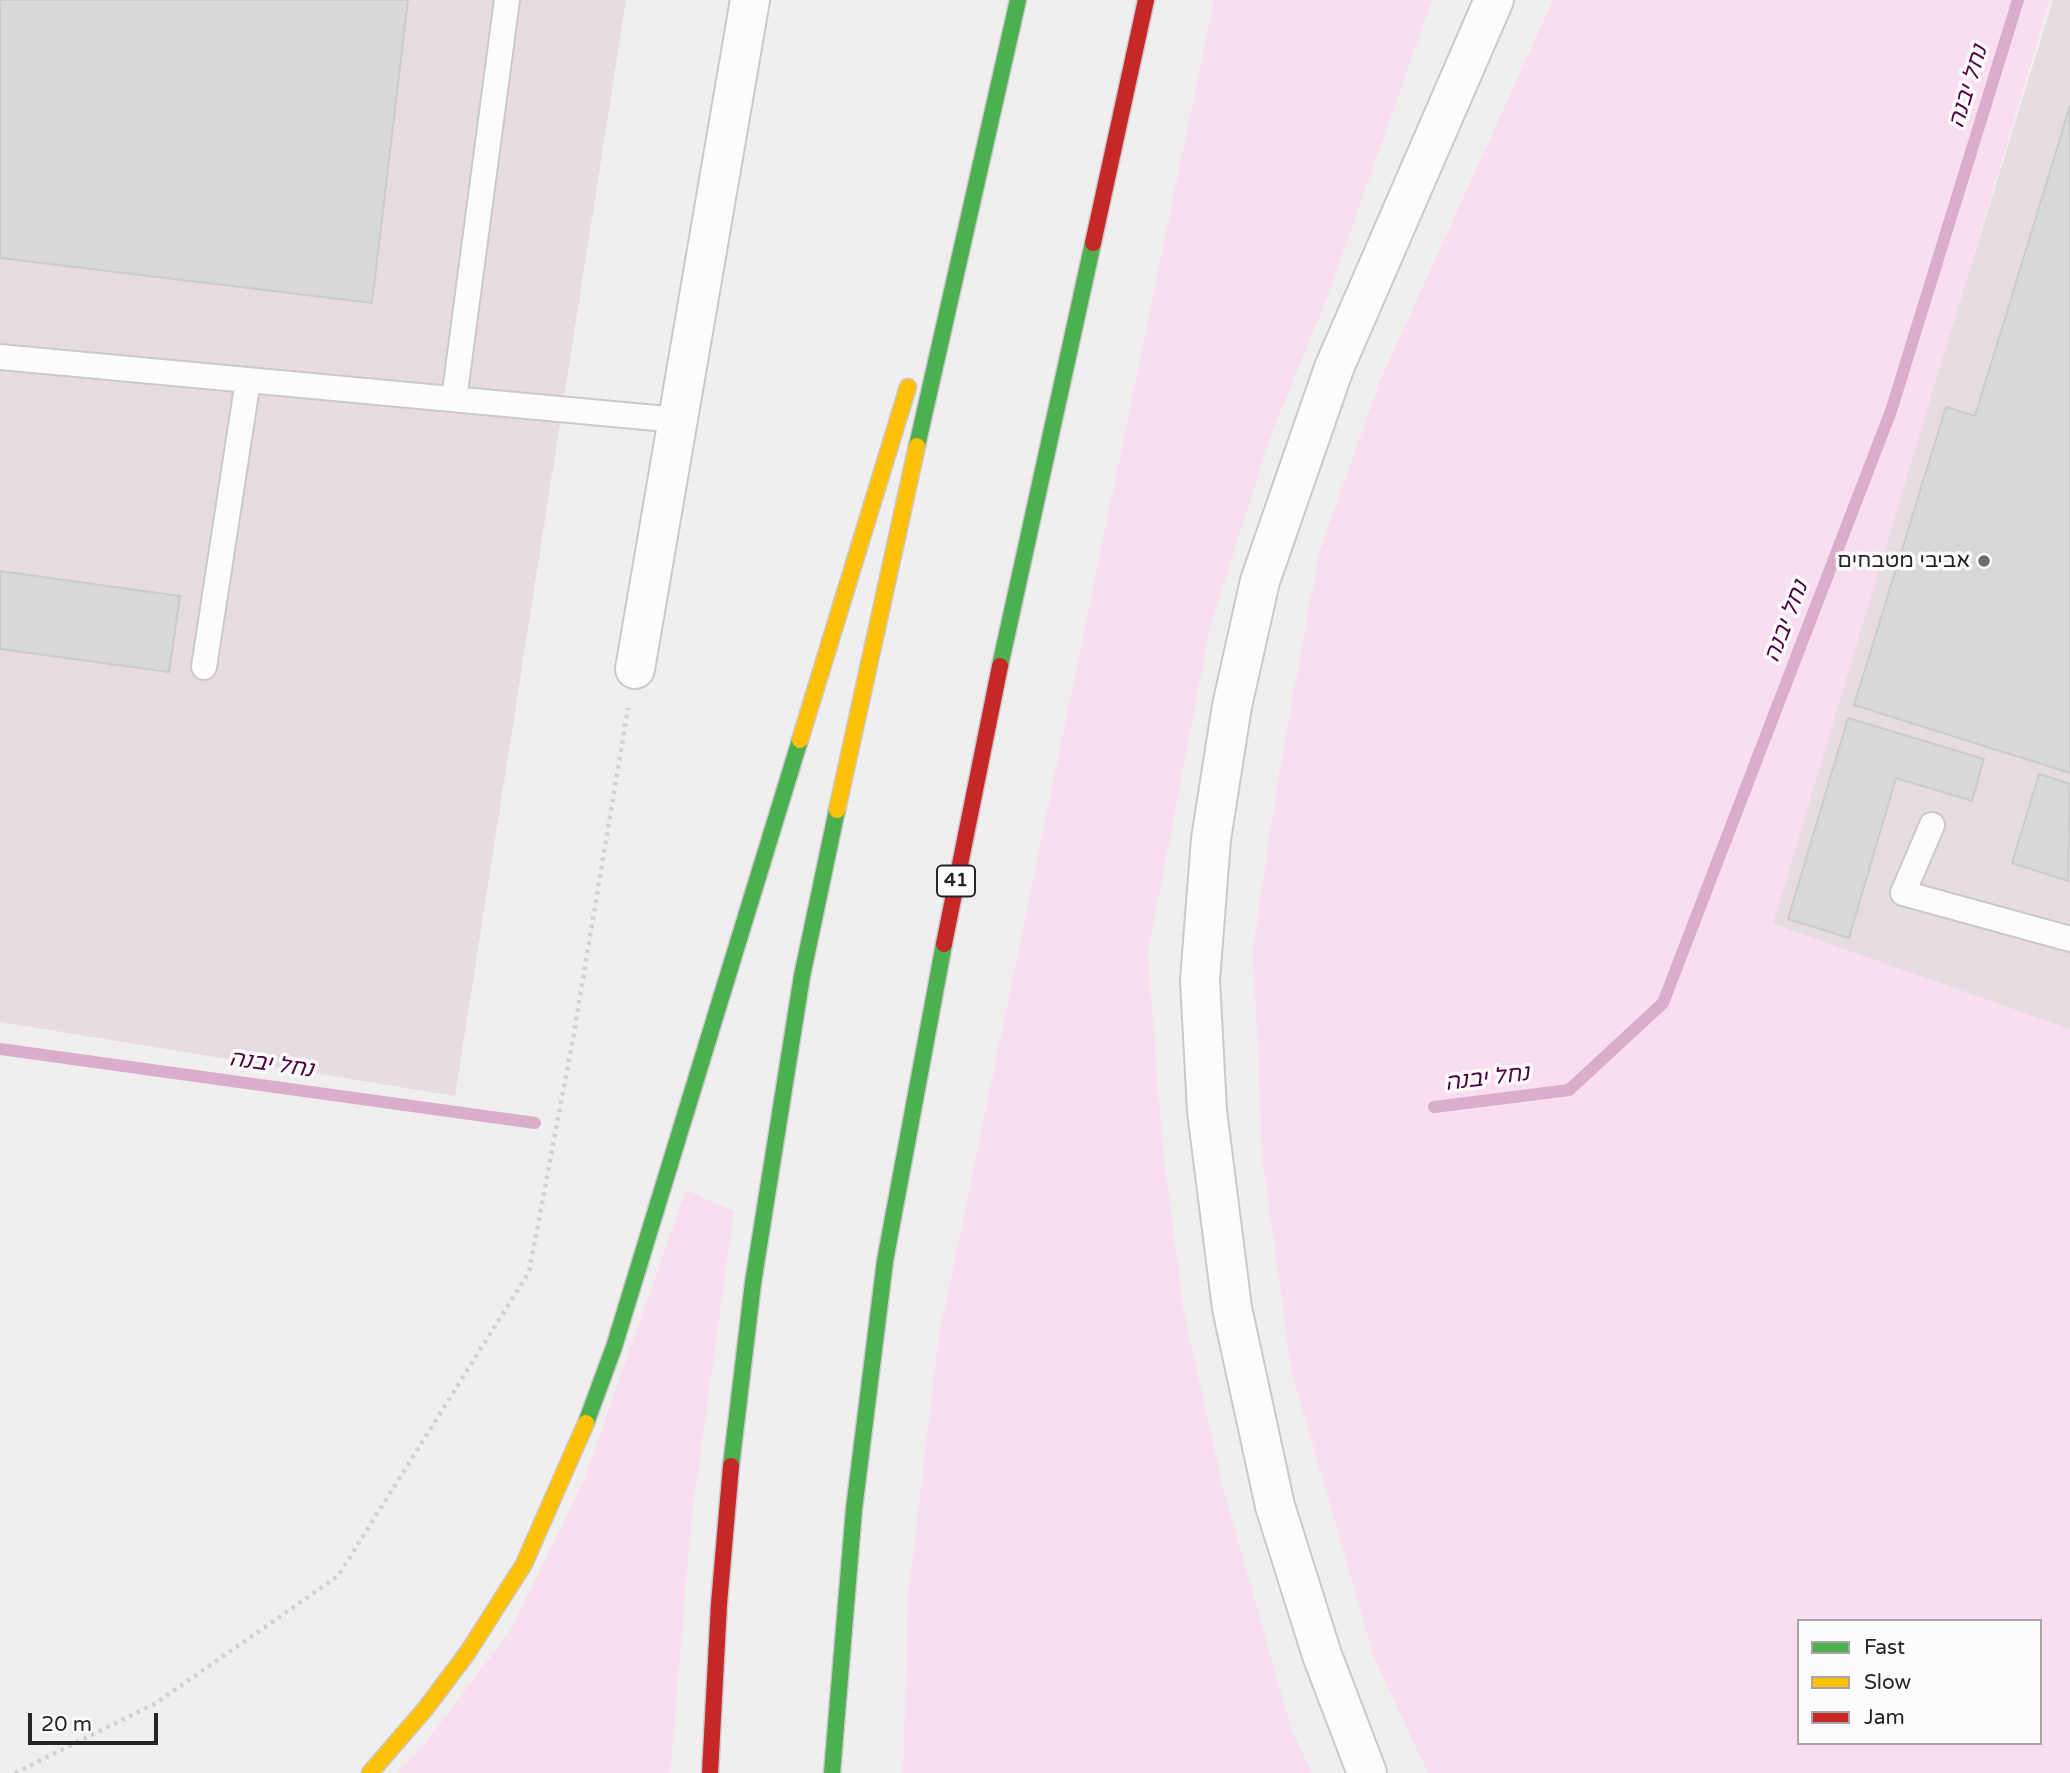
<!DOCTYPE html>
<meta charset="utf-8">
<style>
body{margin:0}
#map{position:relative;width:2070px;height:1773px;overflow:hidden;background:#f1eef0;font-family:"Varela Round",sans-serif}
canvas{display:block}
.legend{position:absolute;left:1797px;top:1619px;width:245px;height:126px;box-sizing:border-box;background:#fefbfd;border:2px solid #a8a5a7;margin:0;padding:9px 12px;list-style:none;font-size:21px;color:#262425}
.legend li{display:flex;align-items:center;gap:14px;height:35px}
.legend b{width:35px;border:2px solid #a8a5a7}
.scale{position:absolute;left:28px;top:1713px;width:130px;height:32px;box-sizing:border-box;border:4px solid #262425;border-top:0;padding-left:9px;font-size:21px;line-height:24px;white-space:nowrap;color:#262425;-webkit-text-stroke:5px #fefbfd;paint-order:stroke}
</style>
<div id="map">
<canvas width="2070" height="1773"></canvas>
<ul class="legend">
<li><b style="height:9px;background:#4caf50"></b>Fast</li>
<li><b style="height:9px;background:#ffc107"></b>Slow</li>
<li><b style="height:9px;background:#c62828"></b>Jam</li>
</ul>
<div class="scale">20 m</div>
</div>
<script>
const ctx = document.querySelector('canvas').getContext('2d');
ctx.lineJoin = 'round';
function fillPath(path, color) {
  ctx.fillStyle = color;
  ctx.fill(path, 'evenodd');
}
function poly(rows) {
  const path = new Path2D();
  for (const r of rows) {
    path.moveTo(r[0], r[1]);
    for (let i = 2; i < r.length; i += 2) path.lineTo(r[i], r[i + 1]);
  }
  return path;
}
function trace(path, color, width, dash) {
  ctx.strokeStyle = color;
  ctx.lineWidth = width;
  ctx.lineCap = dash ? 'butt' : 'round';
  ctx.setLineDash(dash || []);
  ctx.stroke(path);
}
function write(font, color, halo, rows, align = 'center') {
  ctx.font = font + ' "Varela Round",Heebo,sans-serif';
  ctx.lineWidth = 7;
  ctx.setLineDash([]);
  ctx.textBaseline = 'middle';
  ctx.strokeStyle = halo;
  ctx.fillStyle = color;
  for (const [text, x, y, turn = 0] of rows) {
    ctx.save();
    ctx.translate(x, y);
    ctx.rotate((+turn || 0) * Math.PI / 180);
    ctx.textAlign = isNaN(turn) ? turn : align;
    if (halo) ctx.strokeText(text, 0, 0);
    ctx.fillText(text, 0, 0);
    ctx.restore();
  }
}
fillPath(poly([
 [0,0,626,0,455,1096,0,1022],
 [2053,0,2070,0,2070,1049,2064,1030,1768,922]
]), '#e6dde2');
fillPath(poly([
 [1214,0,1432,0,1327,298,1271,435,1210,627,1148,953,1162,1142,1184,1313,1222,1484,1291,1728,1312,1773,903,1773,908,1599,938,1342],
 [1553,0,2050,0,1773,924,2070,1029,2070,1773,1428,1773,1374,1658,1291,1369,1263,1162,1253,948,1279,774,1319,553,1380,381],
 [1799,1621,2040,1621,2040,1743,1799,1743],
 [686,1190,734,1211,692,1514,670,1773,398,1773,428,1740,510,1631,584,1480]
]), '#f9deef');
trace(poly([
 [0,1049,535,1123],
 [1434,1107,1569,1090,1663,1003,1891,411,2018,0]
]), '#daadcb', 12);
const building = poly([
 [0,0,408,0,372,303,0,258,0,0],
 [2070,106,2070,773,1854,705,1946,407,1975,416,2070,106],
 [0,571,180,596,169,672,0,649,0,571],
 [1848,718,1984,759,1972,801,1896,778,1849,938,1788,919,1848,718],
 [2039,774,2070,784,2068,881,2012,863,2039,774]
]);
fillPath(building, '#d8d8d8');
trace(building, '#cccbcb', 2);
const lane = poly([
 [0,357,677,420],
 [454,399,507,0],
 [204,667,248,380],
 [1932,825,1903,893,2070,939]
]);
const street = poly([
 [635,669,750,0],
 [1367,1773,1322,1655,1275,1506,1232,1308,1207,1111,1200,980,1211,839,1232,706,1260,581,1334,368,1494,0]
]);
const fast = poly([
 [917,446,1018,0],
 [1000,666,1093,243],
 [586,1423,614,1347,800,740],
 [731,1466,753,1283,802,976,837,810],
 [832,1773,854,1509,885,1261,944,944]
]);
const slow = poly([
 [800,740,908,387],
 [837,810,917,446],
 [370,1773,426,1708,468,1652,524,1564,586,1423]
]);
const jam = poly([
 [1093,243,1146,0],
 [944,944,1000,666],
 [710,1773,719,1604,731,1466]
]);
trace(lane, '#cbc9cb', 28);
trace(street, '#cbc9cb', 42);
trace(fast, '#cbc9cb', 19);
trace(slow, '#cbc9cb', 19);
trace(jam, '#cbc9cb', 19);
trace(poly([
 [15,1773,156,1703,338,1576,529,1272,573,1039,628,708]
]), '#d2d1d2', 4.5, [3.5, 5]);
trace(lane, '#fdfcfd', 24);
trace(street, '#fdfcfd', 38);
trace(fast, '#4caf50', 16);
trace(slow, '#ffc107', 16);
trace(jam, '#c62828', 16);
for (const [x, y, r, color] of [
 [1984,561,7,"#6d6b6c"]
]) {
  const dot = new Path2D();
  dot.arc(x, y, r, 0, 2 * Math.PI);
  ctx.fillStyle = color;
  ctx.fill(dot);
  trace(dot, '#fefbfd', 2.5);
}
for (const [x, y, w] of [
 [956,881,38]
]) {
  const box = new Path2D();
  box.roundRect(x - w / 2, y - 15.5, w, 31, 5);
  ctx.fillStyle = '#fefbfd';
  ctx.fill(box);
  trace(box, '#262425', 2);
}
write('bold 19px', '#262425', null, [
 ["41",956,881]
]);
write('21px', '#262425', '#fefbfd', [
 ["אביבי מטבחים",1970,561]
], 'right');
write('italic 23px', '#50023f', '#fefbfd', [
 ["נחל יבנה",1969,87,-73],
 ["נחל יבנה",1787,622,-69],
 ["נחל יבנה",271,1065,8],
 ["נחל יבנה",1487,1079,-7]
]);
</script>
